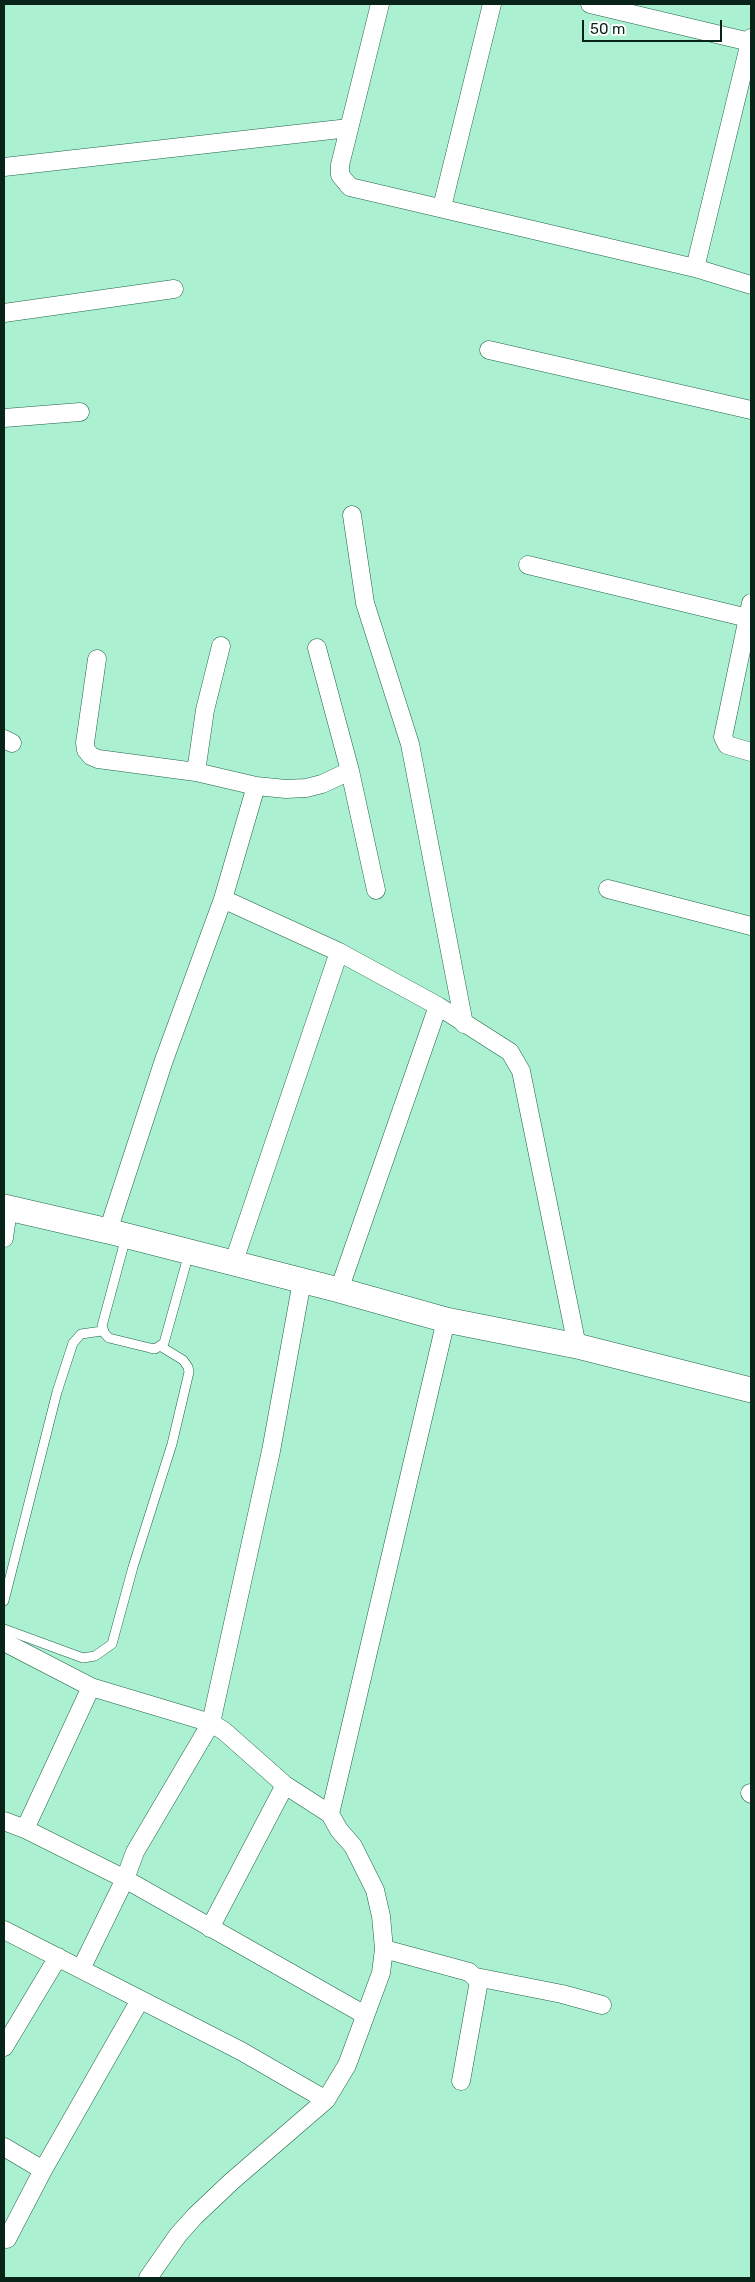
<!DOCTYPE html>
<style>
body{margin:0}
#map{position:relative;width:755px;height:2282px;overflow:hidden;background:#abf0d0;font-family:Rubik,sans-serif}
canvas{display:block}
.frame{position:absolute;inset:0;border:5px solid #082419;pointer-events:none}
.scale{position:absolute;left:582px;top:20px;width:140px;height:22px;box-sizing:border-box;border:2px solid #082419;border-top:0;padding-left:6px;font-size:15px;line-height:18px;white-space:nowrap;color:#082419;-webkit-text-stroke:4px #fff;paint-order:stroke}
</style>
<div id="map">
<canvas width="755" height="2282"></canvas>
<div class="frame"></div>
<div class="scale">50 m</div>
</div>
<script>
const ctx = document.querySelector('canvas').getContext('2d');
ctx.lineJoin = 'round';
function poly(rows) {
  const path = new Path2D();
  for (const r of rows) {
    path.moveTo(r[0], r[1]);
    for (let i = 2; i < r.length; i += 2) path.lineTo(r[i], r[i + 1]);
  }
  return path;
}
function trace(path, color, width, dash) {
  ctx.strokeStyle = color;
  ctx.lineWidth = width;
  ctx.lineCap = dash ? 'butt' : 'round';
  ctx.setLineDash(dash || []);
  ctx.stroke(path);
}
const lane = poly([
 [126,1237,102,1326,105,1334,109,1338,150,1348,155,1349,164,1343,189,1253],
 [4,1601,57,1392,73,1343,81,1334,102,1331],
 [4,1629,83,1658,95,1656,112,1644,133,1567,172,1444,189,1372,188,1367,183,1360,160,1346]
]);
const street = poly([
 [380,4,340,165,340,175,350,187,695,268,751,285],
 [590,4,750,42],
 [4,167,349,128],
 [442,207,492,4],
 [695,268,751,38],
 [4,313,174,289],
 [489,350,751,410],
 [4,418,80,412],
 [352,515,365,603,410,744,464,1024],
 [528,565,748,618],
 [751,603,723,737,727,745,751,752],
 [317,648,350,771,376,890],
 [97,659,85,743,86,750,91,756,98,759,196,772,256,786,286,789,306,788,322,784,350,771],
 [4,739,12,743],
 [196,772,205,710,221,646],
 [608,889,751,926],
 [223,899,339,952,438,1006,510,1052,521,1071,577,1346],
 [108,1231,164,1060,223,899,256,786],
 [4,1238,8,1209],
 [233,1264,339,952],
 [339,1290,438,1006],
 [4,1642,91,1687,211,1723,224,1731,285,1785,330,1814],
 [750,1793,751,1794],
 [4,1821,25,1829,125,1879,365,2015],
 [25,1829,91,1687],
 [210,1928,285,1785],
 [4,1930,241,2051,326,2100],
 [384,1949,469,1972,479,1981,461,2081],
 [81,1969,125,1879,135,1852,211,1723,271,1451,302,1281],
 [476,1977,562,1994,602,2005],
 [4,2047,58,1957],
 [4,2147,43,2170],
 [7,2239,43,2170,140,2000],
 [148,2278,178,2235,195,2216,232,2181,326,2100,347,2065,381,1973,384,1949,381,1916,375,1890,353,1846,339,1830,330,1814,446,1320]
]);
const secondary = poly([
 [4,1207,108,1231,339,1290,446,1320,577,1346,751,1390]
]);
trace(lane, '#1e644a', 10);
trace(street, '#1e644a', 19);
trace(secondary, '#1e644a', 26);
trace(lane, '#fff', 9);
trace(street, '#fff', 18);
trace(secondary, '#fff', 25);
</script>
